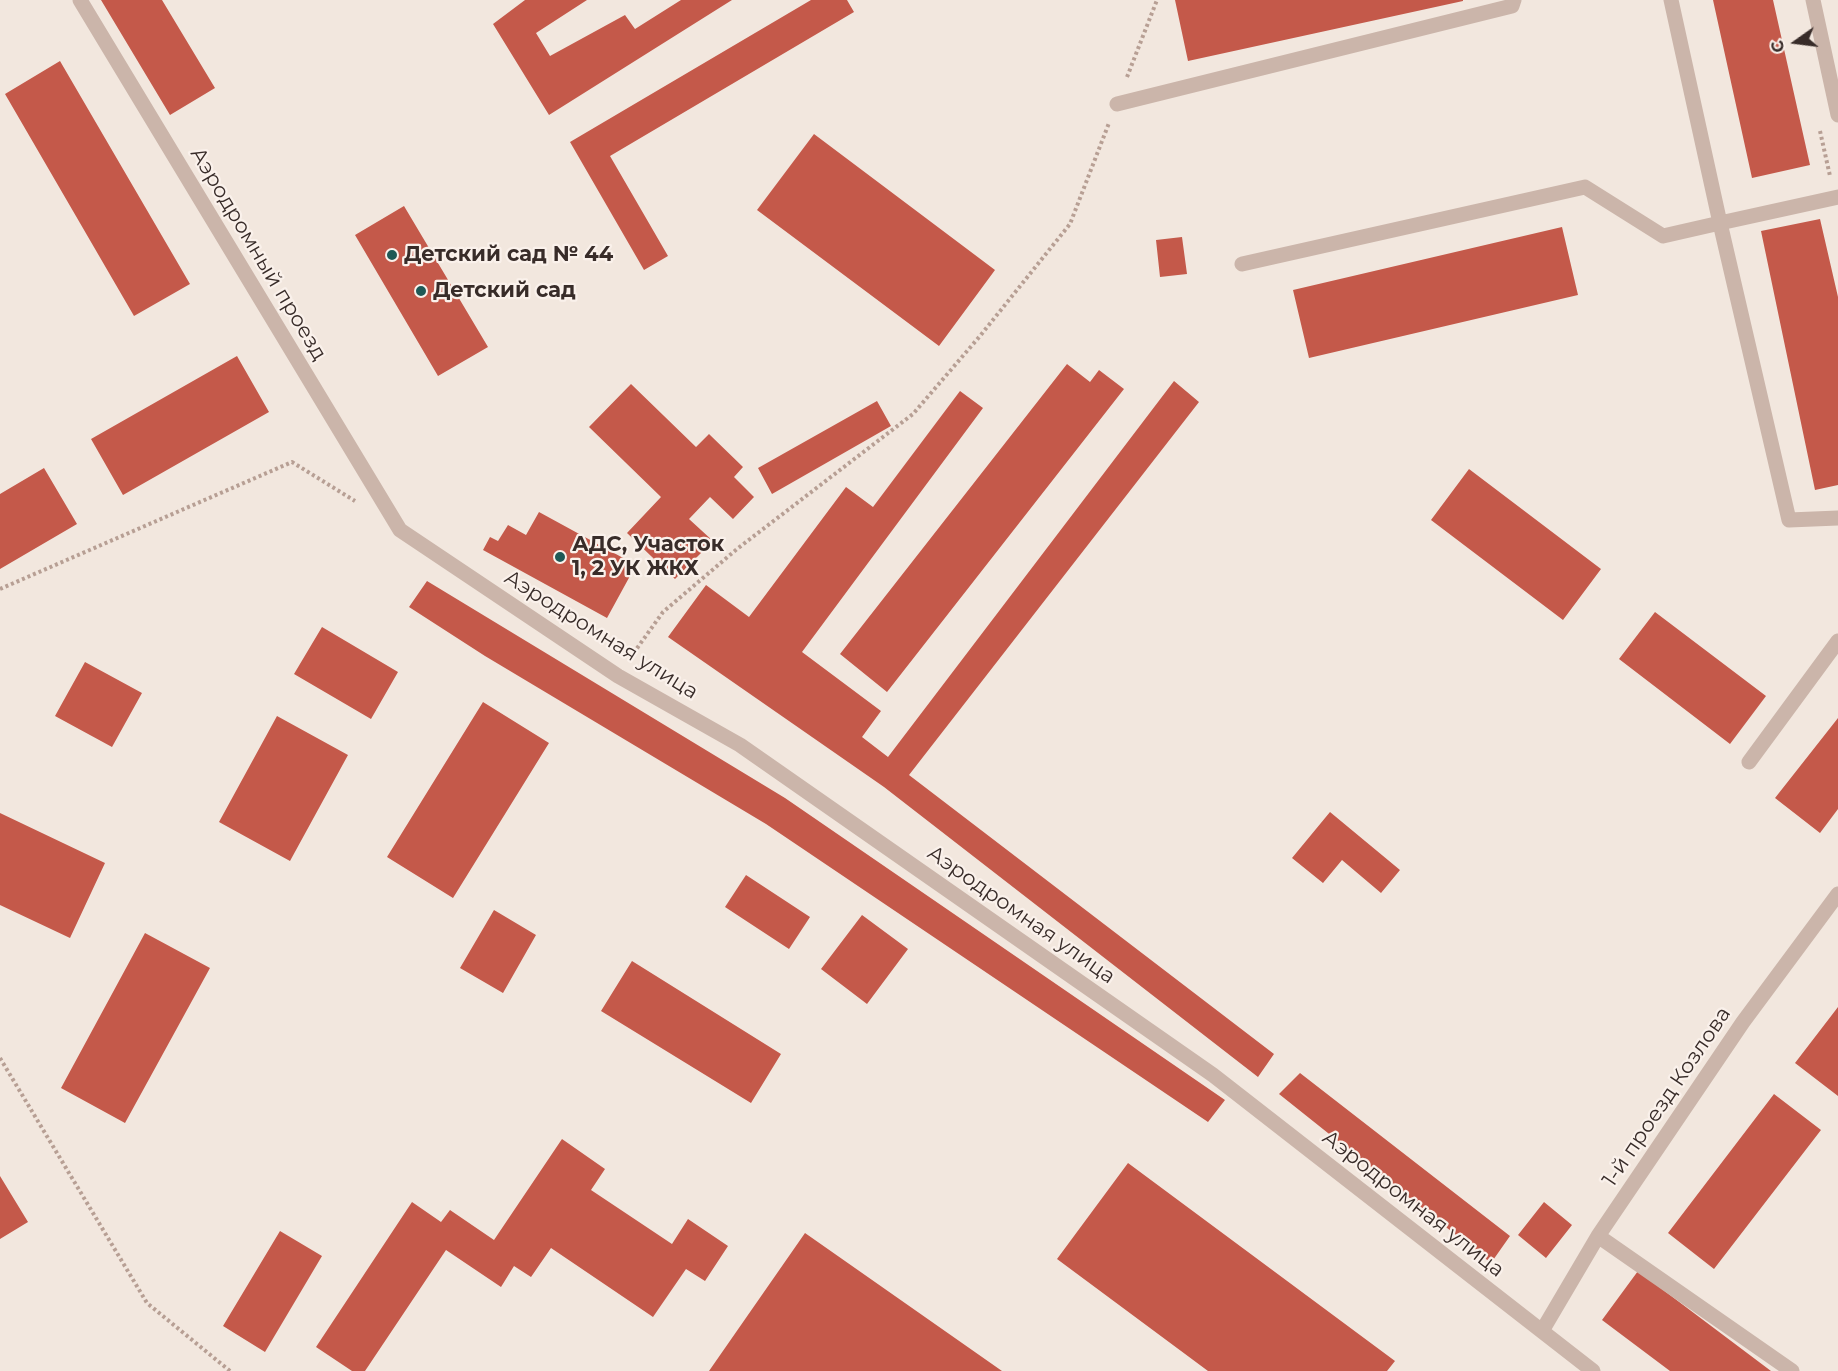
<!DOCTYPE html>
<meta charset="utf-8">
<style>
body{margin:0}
#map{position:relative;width:1838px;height:1371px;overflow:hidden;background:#f2e7de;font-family:Montserrat,sans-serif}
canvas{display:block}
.north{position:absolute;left:1766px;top:12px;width:60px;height:60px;-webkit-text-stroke:4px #faf1eb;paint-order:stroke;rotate:256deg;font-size:16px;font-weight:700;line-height:24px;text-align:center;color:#382c29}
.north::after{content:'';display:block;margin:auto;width:21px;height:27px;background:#382c29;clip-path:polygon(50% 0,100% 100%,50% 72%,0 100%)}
</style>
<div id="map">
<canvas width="1838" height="1371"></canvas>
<div class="north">С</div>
</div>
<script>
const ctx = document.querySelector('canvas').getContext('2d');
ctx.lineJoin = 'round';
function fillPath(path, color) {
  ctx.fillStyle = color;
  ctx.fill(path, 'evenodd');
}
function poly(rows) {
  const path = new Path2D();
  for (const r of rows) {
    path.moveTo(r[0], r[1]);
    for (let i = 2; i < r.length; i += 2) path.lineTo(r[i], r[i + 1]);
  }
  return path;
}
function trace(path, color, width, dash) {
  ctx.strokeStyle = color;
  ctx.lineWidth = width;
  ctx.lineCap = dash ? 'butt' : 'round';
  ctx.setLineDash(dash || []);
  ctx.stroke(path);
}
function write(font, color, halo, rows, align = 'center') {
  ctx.font = font + ' Montserrat,sans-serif';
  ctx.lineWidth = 4.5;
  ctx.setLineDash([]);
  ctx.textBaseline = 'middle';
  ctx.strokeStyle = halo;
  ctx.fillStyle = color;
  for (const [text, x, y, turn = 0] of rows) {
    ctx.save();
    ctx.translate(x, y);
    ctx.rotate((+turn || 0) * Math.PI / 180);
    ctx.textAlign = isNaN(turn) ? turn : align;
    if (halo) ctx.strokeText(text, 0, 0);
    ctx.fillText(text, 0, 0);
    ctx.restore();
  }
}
fillPath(poly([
 [101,0,162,0,215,88,170,115],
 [525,0,587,0,536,33,550,56,625,15,635,29,681,0,732,0,549,115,493,24],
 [811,0,847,0,854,12,610,156,668,256,644,270,570,142],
 [1175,0,1463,0,1463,1,1188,61],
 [1713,0,1773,0,1810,165,1752,178],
 [60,61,190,284,134,316,5,94],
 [814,134,995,270,939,346,757,210],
 [404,206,488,347,438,376,355,235],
 [1820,219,1838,297,1838,485,1815,490,1761,231],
 [1562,227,1578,295,1309,358,1293,290],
 [1182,237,1187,274,1160,277,1156,240],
 [237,356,269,412,123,495,91,439],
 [1067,364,1090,382,1099,370,1124,389,887,692,840,654],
 [1174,381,1199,402,909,775,1274,1054,1258,1077,884,787,668,637,706,585,749,617,846,487,873,507,960,391,983,408,802,652,881,711,862,737,888,757],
 [631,384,696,447,709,434,743,467,734,477,754,497,733,519,710,497,689,519,713,541,675,579,627,533,661,497,589,427],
 [877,401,891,426,772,494,758,468],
 [44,468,77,524,0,569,0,494],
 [1469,469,1601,569,1563,620,1431,520],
 [539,512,636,565,607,618,483,550,490,537,498,541,508,525,526,535],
 [427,581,785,798,1225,1100,1208,1122,766,824,485,656,409,607],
 [1655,612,1766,696,1730,744,1619,659],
 [322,627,398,672,371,719,294,674],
 [85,662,142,693,112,747,55,716],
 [483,702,549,743,453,898,387,857],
 [277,716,348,755,290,861,219,822],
 [1838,718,1838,809,1820,833,1775,798],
 [1330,812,1400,870,1381,893,1342,860,1323,883,1292,858],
 [0,813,105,863,70,938,0,905],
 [746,875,810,917,789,949,725,907],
 [494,910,536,935,503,993,460,968],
 [862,915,908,949,867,1004,821,969],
 [145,933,210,968,125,1123,61,1088],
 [632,961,781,1054,751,1103,601,1011],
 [1838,1007,1838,1096,1795,1063],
 [1300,1073,1510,1236,1491,1263,1279,1094],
 [1774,1094,1821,1130,1714,1269,1668,1233],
 [562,1139,605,1169,591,1190,672,1244,688,1219,728,1246,705,1281,686,1269,653,1317,551,1248,531,1277,514,1266,501,1287,446,1250,365,1371,352,1371,316,1347,412,1202,441,1222,450,1210,494,1240],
 [1128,1163,1395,1361,1387,1371,1208,1371,1057,1259],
 [0,1176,28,1222,0,1239],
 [1544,1202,1572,1225,1546,1258,1518,1235],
 [280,1231,322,1256,265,1352,223,1326],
 [805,1233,1002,1371,709,1371],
 [1638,1271,1771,1371,1670,1371,1602,1320]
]), '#c4594a');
trace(poly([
 [1127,77,1157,0],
 [1820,131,1830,176],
 [0,589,292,462,355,501],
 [630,658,663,612,737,549,913,414,980,336,1070,224,1109,123],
 [0,1058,147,1303,230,1371]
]), '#b79f94', 4, [3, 3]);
trace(poly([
 [80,0,400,530,618,676,740,745,1213,1075,1593,1371],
 [1671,0,1720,223,1838,197],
 [1813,0,1838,115],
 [1117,104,1512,6,1514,0],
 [1242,264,1585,187,1663,236,1720,223,1789,520,1838,518],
 [1749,762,1838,641],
 [1598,1236,1792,1371],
 [1542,1331,1598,1236,1743,1022,1838,894]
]), '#cbb5aa', 15);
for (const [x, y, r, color] of [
 [392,255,6,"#1f5956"],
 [421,291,6,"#1f5956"],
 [560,557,6,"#1f5956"]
]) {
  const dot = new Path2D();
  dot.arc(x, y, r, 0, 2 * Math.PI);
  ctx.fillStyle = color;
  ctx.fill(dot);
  trace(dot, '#faf1eb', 2);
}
write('21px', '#382c29', '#faf1eb', [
 ["Аэродромный проезд",258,254,59],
 ["Аэродромная улица",601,635,32],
 ["Аэродромная улица",1021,915,35],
 ["1-й проезд Козлова",1667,1097,-56],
 ["Аэродромная улица",1413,1204,38]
]);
write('bold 21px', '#382c29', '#faf1eb', [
 ["Детский сад № 44",404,255],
 ["Детский сад",433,291],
 ["АДС, Участок",572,545],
 ["1, 2 УК ЖКХ",572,569]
], 'left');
</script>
